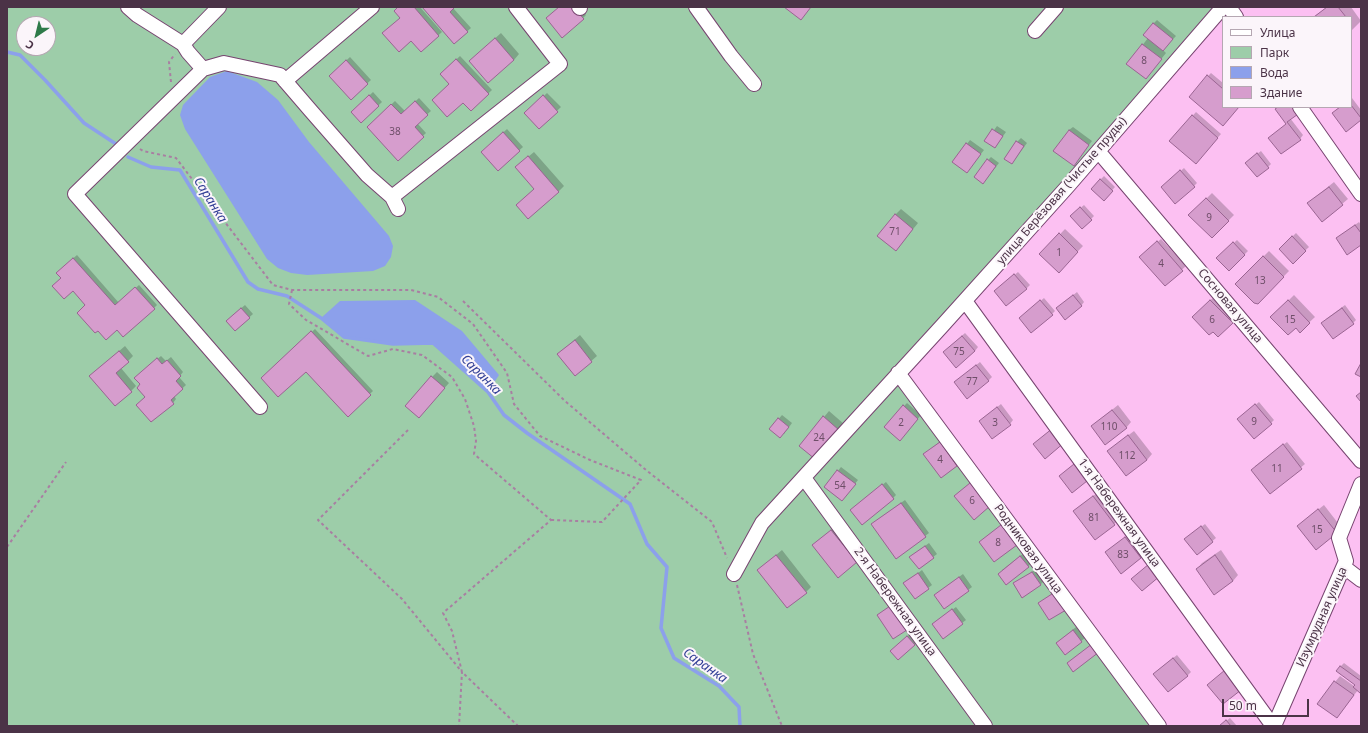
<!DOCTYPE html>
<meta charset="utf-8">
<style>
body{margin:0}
#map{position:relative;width:1368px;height:733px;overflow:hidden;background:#fcc0f2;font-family:"Noto Sans",sans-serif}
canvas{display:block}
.frame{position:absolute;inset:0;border:8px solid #4b3347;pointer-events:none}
.legend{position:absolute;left:1222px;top:16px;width:130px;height:92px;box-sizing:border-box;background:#fbf5fa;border:1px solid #b5a7b2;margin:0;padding:5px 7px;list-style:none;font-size:12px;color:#4b3347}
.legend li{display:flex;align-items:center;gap:8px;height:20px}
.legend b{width:20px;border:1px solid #b5a7b2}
.north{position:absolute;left:16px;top:16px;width:40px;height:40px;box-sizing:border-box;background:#fbf5fa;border:1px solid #b5a7b2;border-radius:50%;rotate:215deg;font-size:11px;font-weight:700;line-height:16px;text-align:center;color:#4b3347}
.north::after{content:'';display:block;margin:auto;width:14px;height:18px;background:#2e7a49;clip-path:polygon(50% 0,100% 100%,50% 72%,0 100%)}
.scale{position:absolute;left:1222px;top:699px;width:87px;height:18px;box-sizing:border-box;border:2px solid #4b3347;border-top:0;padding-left:5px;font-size:12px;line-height:14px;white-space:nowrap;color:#4b3347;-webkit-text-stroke:3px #fbf5fa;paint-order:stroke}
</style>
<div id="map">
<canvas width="1368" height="733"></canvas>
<div class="frame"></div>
<ul class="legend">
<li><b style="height:5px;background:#fff"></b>Улица</li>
<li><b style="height:11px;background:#9dcda9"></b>Парк</li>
<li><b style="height:11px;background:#8ca0eb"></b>Вода</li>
<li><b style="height:11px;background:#d69dcd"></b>Здание</li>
</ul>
<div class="north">С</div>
<div class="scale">50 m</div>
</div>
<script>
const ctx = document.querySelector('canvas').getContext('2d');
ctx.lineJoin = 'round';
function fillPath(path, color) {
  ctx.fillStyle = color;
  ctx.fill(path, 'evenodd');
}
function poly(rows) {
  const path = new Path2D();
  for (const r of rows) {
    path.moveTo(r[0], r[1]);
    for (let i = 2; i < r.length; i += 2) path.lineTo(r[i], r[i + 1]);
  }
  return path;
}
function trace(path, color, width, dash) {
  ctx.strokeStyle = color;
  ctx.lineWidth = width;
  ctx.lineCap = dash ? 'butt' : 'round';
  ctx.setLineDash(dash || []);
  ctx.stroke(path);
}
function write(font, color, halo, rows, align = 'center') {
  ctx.font = font + ' "Noto Sans",sans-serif';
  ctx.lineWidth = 4;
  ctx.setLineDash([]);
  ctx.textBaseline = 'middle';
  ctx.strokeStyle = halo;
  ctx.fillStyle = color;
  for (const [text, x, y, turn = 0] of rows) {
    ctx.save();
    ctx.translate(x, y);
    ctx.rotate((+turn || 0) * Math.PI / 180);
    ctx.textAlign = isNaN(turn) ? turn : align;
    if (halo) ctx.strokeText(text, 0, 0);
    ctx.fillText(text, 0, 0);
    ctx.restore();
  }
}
fillPath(poly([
 [7,7,1223,7,898,373,1159,726,7,726],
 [24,24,48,24,48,48,24,48]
]), '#9dcda9');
fillPath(poly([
 [227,71,257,82,278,100,309,142,389,236,393,246,391,257,385,266,373,271,307,275,291,273,278,268,267,259,185,129,180,115,183,105,210,77],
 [415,300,462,331,499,375,488,392,434,343,393,344,344,337,321,318,340,301]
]), '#8ca0eb');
fillPath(poly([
 [399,7,420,7,442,32,421,51,401,17],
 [423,7,454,7,453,8,471,28,454,43],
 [560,7,579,7,586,15,583,18],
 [1327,7,1351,7,1361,21,1351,31,1351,17,1313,17],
 [1157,20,1176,36,1163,50,1166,53,1146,78,1128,64,1148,38,1153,24],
 [501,33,519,54,514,60,470,61],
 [460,56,492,90,471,110,441,74],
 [350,57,371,80,351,98,330,76],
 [1211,73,1223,83,1223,107,1238,107,1227,121,1208,76],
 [373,92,382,102,361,122,352,112],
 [547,93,561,107,539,128,526,113],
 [419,98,431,111,417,123,426,133,398,159,368,127,395,101,405,111],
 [1352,98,1361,110,1361,119,1333,113,1340,107,1351,107],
 [1278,107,1290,118,1303,135,1300,139,1287,124],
 [1196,112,1221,134,1199,159,1170,141],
 [997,126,1006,132,995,147,986,141],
 [1073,127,1092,141,1077,161,1069,130],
 [507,129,523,147,498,169,486,149],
 [1021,138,1027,143,1015,159,1017,142],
 [970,140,984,150,970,168,953,162],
 [1261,151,1271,164,1268,167,1250,159],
 [534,152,564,186,558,192,535,189,522,162],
 [991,157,999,163,983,183,988,160],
 [1184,168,1197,183,1194,186,1166,184],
 [1104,176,1115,187,1104,199,1092,188],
 [1334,182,1348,199,1342,204,1314,198],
 [1212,193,1234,215,1212,237,1190,215],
 [1084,205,1094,216,1082,228,1071,216],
 [901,209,918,223,901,244,895,215],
 [1359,222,1361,225,1361,244,1337,238],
 [1065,229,1083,246,1059,271,1041,254],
 [1296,233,1309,247,1293,262,1280,249],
 [1161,239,1186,266,1165,285,1144,254],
 [1237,240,1248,251,1229,270,1218,258],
 [1269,251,1289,271,1258,303,1236,284],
 [77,255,119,303,139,285,157,305,154,308,117,329,87,305,62,278,61,269],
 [1018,272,1030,285,1026,289,999,288],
 [1077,292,1084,302,1081,306,1061,305],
 [1216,295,1237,317,1218,336,1193,317],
 [1294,295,1315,317,1300,331,1296,327,1272,317],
 [1044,298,1055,311,1052,314,1024,315],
 [245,305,253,314,236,329,231,317],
 [1345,305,1356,320,1353,323,1326,319],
 [315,329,373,391,348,415,306,370,262,378],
 [965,333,978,347,975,351,947,349],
 [580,335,597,356,575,375,564,349],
 [125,346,133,356,121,368,136,386,131,391,96,371],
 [161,356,166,361,171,357,183,372,179,377,186,385,174,396,176,399,173,403,146,397,141,384,139,374],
 [980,362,992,377,988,381,959,379],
 [437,372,449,383,424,411,432,377],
 [1259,402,1274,420,1271,423,1242,416],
 [907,403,921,415,903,436,904,406],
 [1001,404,1013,420,1010,424,980,421],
 [1118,405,1131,422,1126,428,1092,426],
 [829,411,844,424,815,458,824,417],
 [782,415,792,423,784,434,770,429],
 [1134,431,1152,454,1147,460,1114,446],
 [945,437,962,459,941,477,924,455],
 [1287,442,1305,464,1270,493,1255,466],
 [841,467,858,480,845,496,825,487],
 [886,482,896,495,893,498,855,507],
 [1097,493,1118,521,1114,524,1074,511],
 [905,500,929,533,925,536,876,521],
 [1324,505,1341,527,1336,532,1304,521],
 [1205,524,1216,538,1197,554,1189,536],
 [837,525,857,562,813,545],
 [1129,535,1144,554,1141,558,1110,549],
 [929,543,937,554,919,568,914,554],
 [782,550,811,587,806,592,758,570],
 [1221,550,1238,575,1233,581,1214,594,1197,569,1202,563],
 [1024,553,1032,563,1007,584,1002,570],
 [1036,569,1044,581,1040,585,1015,584],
 [922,570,932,585,915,598,905,583],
 [963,574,972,587,944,608,935,595],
 [956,607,966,620,962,623,937,621],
 [1076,627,1085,638,1066,653,1057,643],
 [911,633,918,641,898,659,895,648],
 [1177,655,1191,672,1187,676,1158,670],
 [1344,663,1361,676,1361,690,1358,690,1342,711,1337,717,1335,682,1340,676,1354,686,1356,684,1340,667],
 [1230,718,1237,726,1220,726]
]), '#0003');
trace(poly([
 [7,52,20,55,45,80,84,123,116,144],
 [128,157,151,167,180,170,248,282,258,289,287,296,321,318,344,337,393,344,433,343,488,392,504,415,527,433,630,504,647,544,667,567,661,628,674,658,719,686,739,707,740,726]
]), '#8ca0eb', 3.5);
const building = poly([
 [398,7,414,7,439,36,421,52,411,41,399,52,382,33,400,18,394,11,398,7],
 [422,7,455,7,450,12,468,32,454,44,422,7],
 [559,7,573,7,584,19,562,38,546,18,559,7],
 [784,7,811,7,801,20,784,7],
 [1327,7,1338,7,1346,17,1314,17,1327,7],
 [1153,23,1173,39,1163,51,1143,35,1153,23],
 [495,38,514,60,488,83,469,61,495,38],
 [1142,44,1162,59,1146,79,1126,64,1142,44],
 [456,59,489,94,471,111,463,103,447,117,432,100,449,84,440,74,456,59],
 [346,60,368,84,351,100,329,76,346,60],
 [1207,75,1223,89,1223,107,1239,107,1223,126,1189,97,1207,75],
 [369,95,379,106,361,123,351,112,369,95],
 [543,95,558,112,539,129,524,113,543,95],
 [415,101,428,115,415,127,424,137,398,161,367,127,391,104,401,114,415,101],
 [1351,105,1361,118,1361,120,1346,132,1332,113,1340,107,1351,107,1351,105],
 [1278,107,1298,107,1301,112,1287,122,1301,140,1281,154,1268,138,1286,124,1275,109,1278,107],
 [1192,115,1218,138,1196,164,1169,141,1192,115],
 [992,129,1003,136,995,148,984,141,992,129],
 [1069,130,1089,145,1074,166,1053,151,1069,130],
 [503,132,520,151,498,171,481,152,503,132],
 [1016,141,1024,146,1012,164,1004,159,1016,141],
 [966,143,981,154,967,173,952,162,966,143],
 [1257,153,1269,168,1257,177,1245,163,1257,153],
 [528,156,559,192,528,219,516,205,534,189,515,167,528,156],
 [987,159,996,166,983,184,974,177,987,159],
 [1180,170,1195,187,1175,204,1161,187,1180,170],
 [1100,179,1113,191,1104,201,1091,189,1100,179],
 [1329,187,1343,205,1322,222,1307,203,1329,187],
 [1206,198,1229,221,1212,238,1188,215,1206,198],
 [1080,207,1092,220,1082,229,1070,216,1080,207],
 [895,214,913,229,896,251,877,236,895,214],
 [1355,225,1361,233,1361,245,1347,255,1336,238,1355,225],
 [1059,233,1078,252,1059,273,1039,254,1059,233],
 [1292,236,1306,251,1293,264,1279,249,1292,236],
 [1157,241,1183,271,1165,286,1139,257,1157,241],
 [1233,242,1245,255,1229,271,1216,258,1233,242],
 [1263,256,1284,277,1258,304,1254,303,1235,284,1263,256],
 [73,258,115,305,135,287,155,309,123,337,117,330,106,340,98,331,95,333,77,313,85,305,73,291,64,299,52,286,61,278,56,273,73,258],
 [1014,274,1027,289,1006,306,994,291,1014,274],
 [1073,295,1082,306,1065,320,1056,308,1073,295],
 [1040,300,1053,315,1031,333,1019,318,1040,300],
 [1210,300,1233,323,1218,337,1213,332,1209,335,1192,317,1210,300],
 [1288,300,1310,323,1300,333,1296,328,1288,335,1270,317,1288,300],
 [241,308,250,318,235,331,226,321,241,308],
 [1342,308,1354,324,1333,339,1321,323,1342,308],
 [311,331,371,395,348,417,306,372,278,397,261,378,311,331],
 [962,336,975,351,956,368,943,352,962,336],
 [575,340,592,362,575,376,557,354,575,340],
 [119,351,129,362,116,373,132,392,115,406,89,376,119,351],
 [157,358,162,364,167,360,181,376,176,381,183,389,171,400,174,404,151,422,136,405,145,397,137,388,140,384,134,378,157,358],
 [1361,363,1361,377,1355,374,1361,363],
 [976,365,989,381,967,399,954,382,976,365],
 [431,376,445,388,419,418,405,406,431,376],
 [1361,392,1361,402,1356,396,1361,392],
 [1255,404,1272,424,1254,439,1237,419,1255,404],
 [903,405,918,419,900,441,884,427,903,405],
 [997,407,1011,425,992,439,979,421,997,407],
 [1112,410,1127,428,1105,445,1091,426,1112,410],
 [823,416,839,430,815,459,799,446,823,416],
 [778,418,789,427,780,438,769,429,778,418],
 [1053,428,1065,442,1045,459,1033,444,1053,428],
 [1128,435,1147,460,1126,476,1107,451,1128,435],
 [940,442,957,466,941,478,923,454,940,442],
 [1283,444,1302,469,1270,494,1251,470,1283,444],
 [1074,464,1087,481,1072,493,1059,476,1074,464],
 [837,470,856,484,842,501,824,487,837,470],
 [970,483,990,506,974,520,954,496,970,483],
 [882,484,894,499,862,525,850,510,882,484],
 [1093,496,1115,525,1095,540,1073,511,1093,496],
 [901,503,926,537,896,559,871,524,901,503],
 [1318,509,1337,533,1316,550,1297,526,1318,509],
 [1001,525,1017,545,994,562,979,542,1001,525],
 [1201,526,1213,542,1197,555,1184,539,1201,526],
 [831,530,857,562,838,578,812,545,831,530],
 [1125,537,1141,558,1121,574,1105,552,1125,537],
 [925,546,934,558,919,569,909,557,925,546],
 [776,555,807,593,787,608,757,570,776,555],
 [1215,555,1233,581,1214,595,1196,569,1215,555],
 [1020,556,1029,567,1006,585,998,574,1020,556],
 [1149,564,1160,576,1142,591,1131,579,1149,564],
 [1032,572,1041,585,1022,598,1013,583,1032,572],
 [918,573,929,589,915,599,903,583,918,573],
 [959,577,969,591,944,609,934,595,959,577],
 [1055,592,1066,610,1049,620,1038,603,1055,592],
 [893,604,910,628,893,639,877,615,893,604],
 [952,609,963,624,943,639,932,624,952,609],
 [1073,630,1082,642,1065,655,1056,643,1073,630],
 [907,636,915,645,898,660,890,651,907,636],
 [1092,644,1099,652,1073,672,1067,663,1092,644],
 [1173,658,1188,676,1168,692,1153,674,1173,658],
 [1340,666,1361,681,1361,691,1360,693,1353,687,1355,685,1336,671,1340,666],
 [1225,670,1241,690,1223,704,1207,685,1225,670],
 [1334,681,1354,695,1337,718,1317,704,1334,681],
 [1226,720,1231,726,1219,726,1226,720]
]);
fillPath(building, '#d69dcd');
trace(building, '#9a6492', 1);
const minor = poly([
 [128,7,137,15,183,44,188,52,203,69],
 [579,7,580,8],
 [696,7,731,56,754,84],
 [1229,7,1236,17],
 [1035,31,1056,7],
 [183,44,219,7],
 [285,81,372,7],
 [1300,107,1361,194],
 [1098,151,1361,461],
 [392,197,560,64,516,7],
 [965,301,1273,726],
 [898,373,1159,726],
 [260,407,75,194,203,69,224,63,280,75,311,111,367,175,392,197,398,209],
 [804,478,985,726],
 [1344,567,1361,580],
 [734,574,762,523,942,326,1068,186,1223,7],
 [1274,726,1346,561,1339,538,1361,484]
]);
trace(minor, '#774470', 16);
trace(poly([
 [171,82,169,62,175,54],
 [140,149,143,151,176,158,273,285,292,290,411,290,438,297,473,324,507,373,514,404,540,436,590,460,641,480,602,522,551,520],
 [292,290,289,304,306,320,368,356,393,349,422,355,452,377,465,399,474,426,476,441,474,454,551,520,443,613,452,631,462,672,518,726],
 [463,301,565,401,646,470,712,522,727,558],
 [408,430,318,520,402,599,462,672,459,726],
 [7,547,66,462],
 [737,585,753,654,782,726]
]), '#a97ea2', 2, [3, 3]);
trace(minor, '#fff', 14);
write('10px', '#6e4e68', null, [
 ["8",1144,61],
 ["38",395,132],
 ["9",1209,218],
 ["71",895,232],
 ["1",1059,253],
 ["4",1161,264],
 ["13",1260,281],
 ["6",1212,320],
 ["15",1290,320],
 ["75",959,352],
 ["77",972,382],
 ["9",1254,422],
 ["2",901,423],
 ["3",995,423],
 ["110",1109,427],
 ["24",819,438],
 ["112",1127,456],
 ["4",940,460],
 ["11",1277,469],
 ["54",840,486],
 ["6",972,501],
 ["81",1094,518],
 ["15",1317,530],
 ["8",998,543],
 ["83",1123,555]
]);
write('12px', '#4b3347', '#fbf5fa', [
 ["улица Берёзовая (Чистые пруды)",1062,191,-49],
 ["Сосновая улица",1230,306,50],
 ["1-я Набережная улица",1119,513,54],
 ["Родниковая улица",1028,549,54],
 ["2-я Набережная улица",895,602,54],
 ["Изумрудная улица",1322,617,-66]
]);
write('italic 13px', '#323f96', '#fbf5fa', [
 ["Саранка",210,200,58],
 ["Саранка",481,375,45],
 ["Саранка",705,666,35]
]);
</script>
